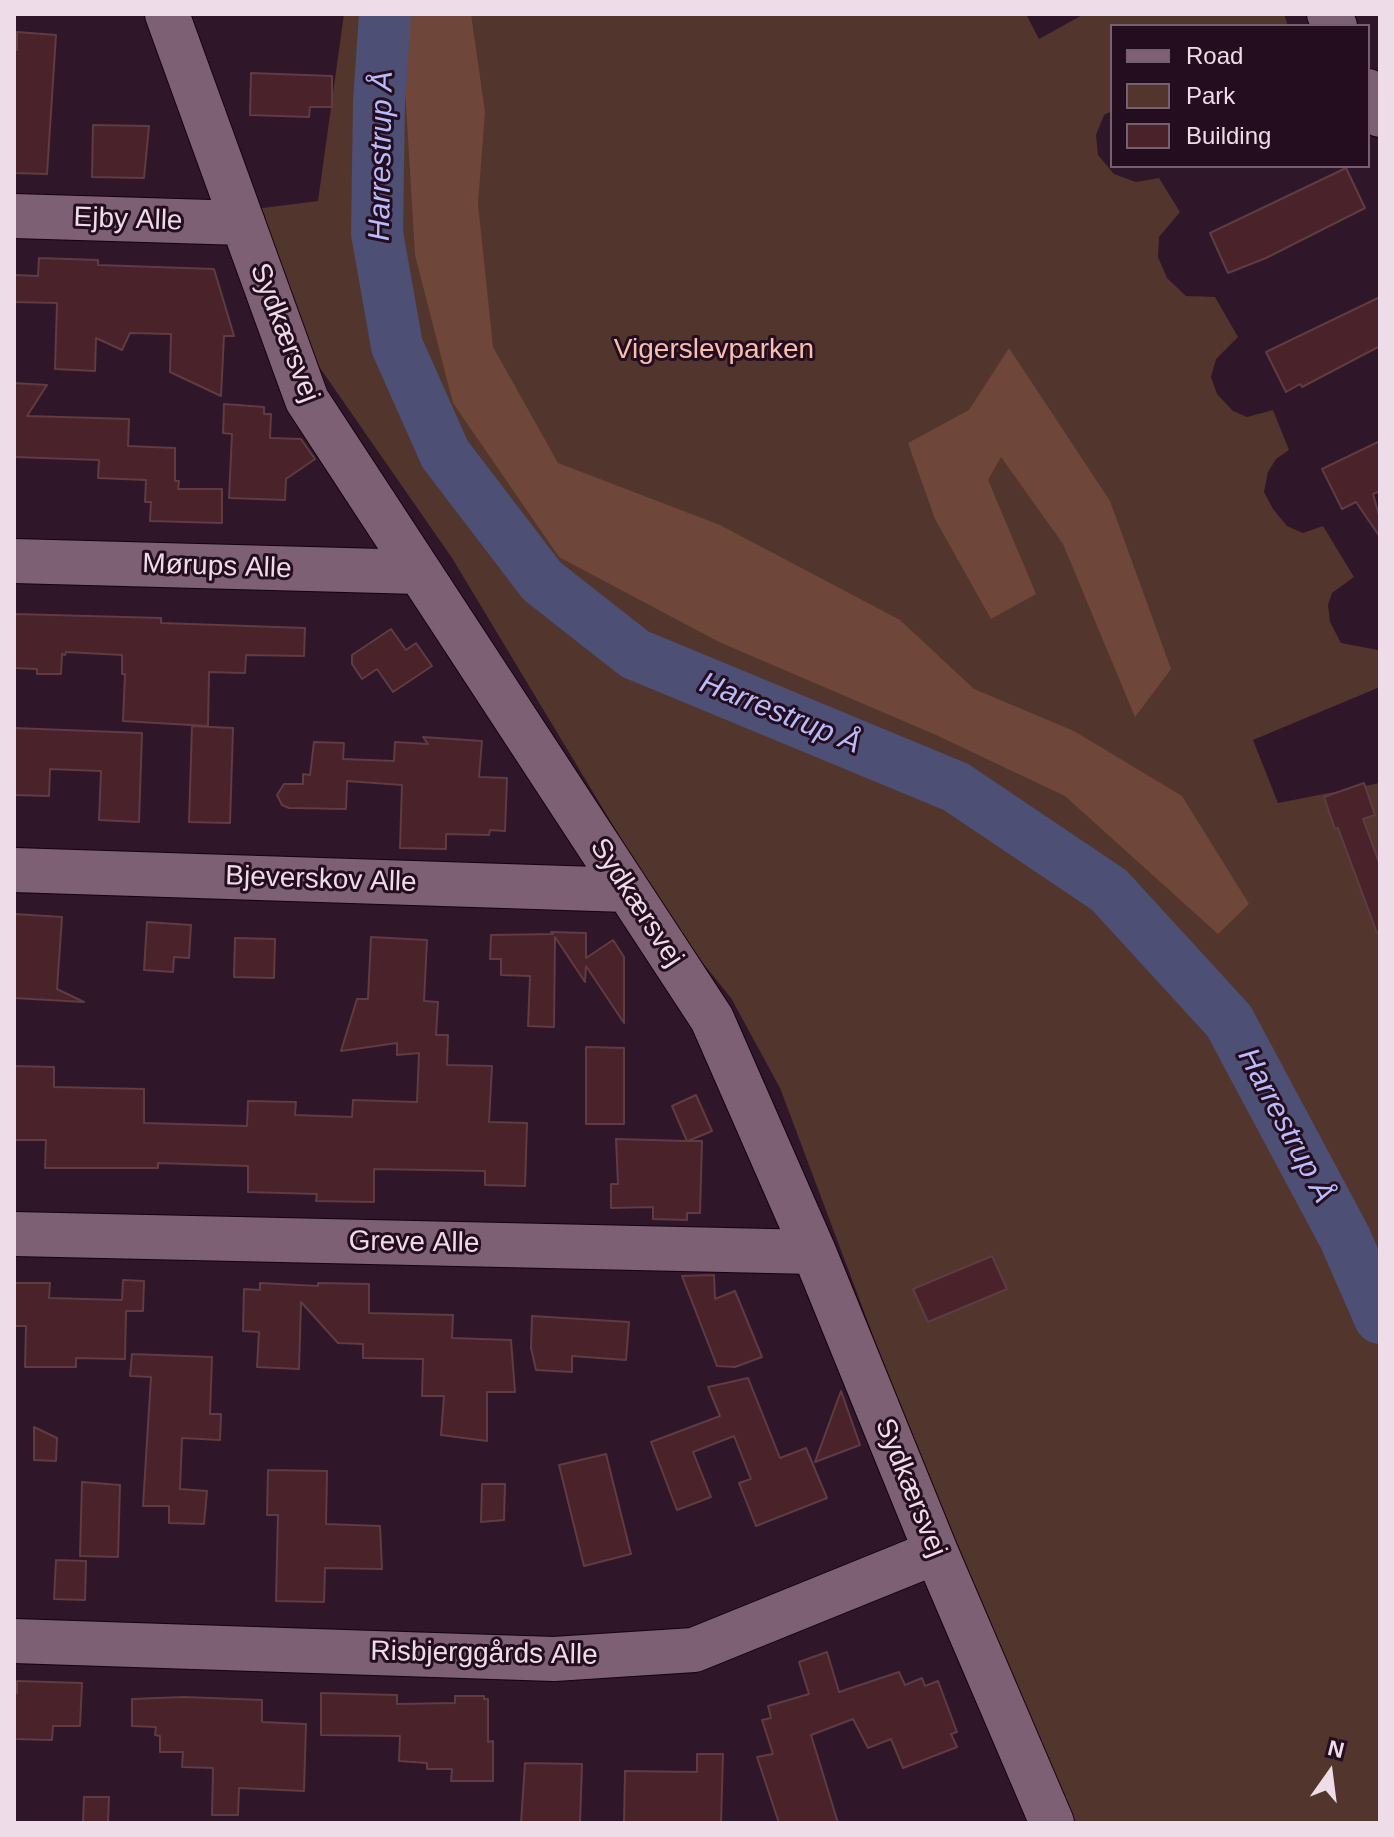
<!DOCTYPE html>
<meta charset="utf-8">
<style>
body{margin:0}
#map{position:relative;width:1394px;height:1837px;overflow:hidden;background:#2f1628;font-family:Arial,sans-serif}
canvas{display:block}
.frame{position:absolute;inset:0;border:16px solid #eedce8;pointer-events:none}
.legend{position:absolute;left:1110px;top:24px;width:260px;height:144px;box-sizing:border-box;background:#240d1e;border:2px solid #75606f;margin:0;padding:10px 14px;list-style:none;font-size:24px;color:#eedce8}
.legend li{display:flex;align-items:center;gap:16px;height:40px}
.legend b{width:40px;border:2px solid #75606f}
.north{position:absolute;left:1290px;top:1733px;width:80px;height:80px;-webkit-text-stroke:6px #240d1e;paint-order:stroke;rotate:14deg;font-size:22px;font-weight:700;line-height:32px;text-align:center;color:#eedce8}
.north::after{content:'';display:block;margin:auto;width:28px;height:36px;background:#eedce8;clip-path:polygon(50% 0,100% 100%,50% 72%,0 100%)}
</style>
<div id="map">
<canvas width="1394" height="1837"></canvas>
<div class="frame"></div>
<ul class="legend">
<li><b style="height:10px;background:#7e6075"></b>Road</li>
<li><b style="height:22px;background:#52352d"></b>Park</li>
<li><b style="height:22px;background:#49222a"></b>Building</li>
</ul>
<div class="north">N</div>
</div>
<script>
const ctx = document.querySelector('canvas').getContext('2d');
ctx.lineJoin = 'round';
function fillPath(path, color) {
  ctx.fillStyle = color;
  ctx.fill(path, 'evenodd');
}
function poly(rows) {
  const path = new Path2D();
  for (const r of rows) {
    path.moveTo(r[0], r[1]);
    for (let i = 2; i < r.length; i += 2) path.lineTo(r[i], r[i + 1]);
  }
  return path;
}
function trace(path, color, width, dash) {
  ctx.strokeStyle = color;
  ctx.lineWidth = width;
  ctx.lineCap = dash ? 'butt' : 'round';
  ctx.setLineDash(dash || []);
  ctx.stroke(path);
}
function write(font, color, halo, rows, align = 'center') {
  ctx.font = font + ' Arial,sans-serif';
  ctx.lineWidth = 6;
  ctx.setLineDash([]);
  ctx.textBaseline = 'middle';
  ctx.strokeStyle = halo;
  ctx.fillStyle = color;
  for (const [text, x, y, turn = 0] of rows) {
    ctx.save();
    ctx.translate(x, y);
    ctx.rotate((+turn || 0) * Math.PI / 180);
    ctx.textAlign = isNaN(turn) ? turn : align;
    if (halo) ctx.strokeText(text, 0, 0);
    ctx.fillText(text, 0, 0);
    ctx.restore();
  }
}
fillPath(poly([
 [344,14,1026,14,1039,39,1084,14,1284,14,1288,26,1112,26,1112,111,1104,115,1096,135,1098,155,1114,174,1136,182,1159,178,1180,212,1159,237,1158,257,1167,278,1186,296,1215,297,1238,337,1216,359,1211,377,1217,394,1233,411,1247,417,1273,410,1289,450,1276,459,1268,472,1264,492,1273,509,1287,526,1303,533,1323,526,1354,577,1332,593,1328,605,1330,622,1341,643,1378,650,1380,653,1380,687,1253,740,1278,803,1380,783,1380,1823,1075,1823,966,1583,780,1088,731,998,676,930,452,558,311,355,254,209,318,201]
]), '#52352d');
fillPath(poly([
 [408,14,471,14,485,112,478,204,493,347,558,463,720,525,900,620,974,689,1074,731,1182,796,1249,904,1218,934,1065,796,936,735,719,642,559,557,453,403,415,255,403,54],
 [1009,348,1110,501,1171,669,1135,717,1063,544,1001,457,988,480,1036,594,991,619,935,519,908,443,969,410]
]), '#6f463a');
trace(poly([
 [385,14,379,102,377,233,397,346,445,454,542,581,635,654,956,787,1109,890,1229,1021,1345,1238,1380,1318]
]), '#4d4f74', 52);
const building = poly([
 [17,32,56,35,47,174,14,173,14,50,17,50,17,32],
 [251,73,332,76,332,107,310,107,309,117,250,115,251,73],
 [93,125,149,126,144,178,92,177,93,125],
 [1346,168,1365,208,1266,258,1228,273,1210,233,1346,168],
 [39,258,98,260,98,265,214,269,234,336,224,336,221,396,170,372,171,334,130,333,122,350,96,338,95,371,55,369,57,303,14,302,14,275,38,276,39,258],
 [1380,297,1380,346,1302,387,1300,384,1286,392,1266,352,1380,297],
 [14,383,47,385,27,416,129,419,128,446,175,448,175,481,179,481,178,489,222,489,222,523,150,521,151,502,145,502,146,480,98,478,99,460,14,457,14,383],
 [224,404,264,407,264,414,271,414,270,438,301,439,315,459,286,479,285,500,229,498,232,434,223,433,224,404],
 [1380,441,1380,491,1373,494,1380,519,1380,537,1356,502,1342,509,1322,469,1380,441],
 [14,614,161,618,161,623,305,628,304,656,246,655,245,673,209,672,208,726,123,721,125,674,122,674,122,655,66,652,65,655,62,654,61,674,37,674,37,669,14,668,14,614],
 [391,629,406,650,416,643,432,666,393,692,377,669,362,679,352,664,352,655,391,629],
 [192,726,233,728,230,823,189,822,192,726],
 [14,728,142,733,139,822,99,820,101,771,50,769,49,796,14,795,14,728],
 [423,737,482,741,479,777,507,778,505,831,490,830,489,835,446,834,446,849,400,848,402,785,347,781,346,809,289,808,282,805,277,795,284,784,303,784,303,774,310,775,314,742,344,743,343,759,394,761,395,742,428,744,423,737],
 [1364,783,1375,815,1363,819,1380,865,1380,933,1377,933,1338,828,1335,829,1324,797,1364,783],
 [14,914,62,917,57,989,84,1002,14,998,14,914],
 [147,922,191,925,189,958,174,957,173,972,144,970,147,922],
 [551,932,586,933,586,958,613,940,624,957,624,1023,586,966,585,982,555,937,554,1027,528,1026,530,976,501,975,501,959,490,959,491,935,553,934,551,932],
 [371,937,427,940,424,1001,438,1002,436,1035,448,1035,447,1065,492,1066,489,1122,527,1123,525,1186,485,1185,485,1171,374,1169,374,1202,316,1201,317,1194,248,1192,248,1166,158,1163,158,1168,45,1168,46,1140,14,1140,14,1066,54,1067,54,1087,144,1089,144,1123,247,1126,248,1101,296,1102,295,1115,352,1117,353,1100,417,1102,419,1053,397,1055,397,1043,341,1051,357,999,368,999,371,937],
 [235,938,275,939,274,978,234,977,235,938],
 [586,1047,624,1048,624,1124,586,1124,586,1047],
 [696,1095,712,1131,688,1141,702,1141,700,1213,687,1213,687,1220,653,1219,653,1207,611,1208,611,1184,618,1184,616,1139,687,1141,672,1106,696,1095],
 [992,1256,1007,1289,928,1322,913,1289,992,1256],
 [714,1275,715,1299,735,1291,762,1357,735,1367,717,1366,682,1276,714,1275],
 [123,1280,144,1281,143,1311,126,1311,125,1359,76,1358,76,1367,25,1367,26,1326,14,1326,14,1283,50,1283,49,1298,122,1300,123,1280],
 [260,1283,318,1286,318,1283,369,1284,369,1313,453,1315,452,1338,511,1340,515,1392,487,1392,487,1441,441,1435,444,1396,422,1396,423,1359,363,1358,363,1344,338,1343,301,1302,299,1369,257,1367,259,1332,243,1331,244,1289,260,1290,260,1283],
 [532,1316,629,1322,626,1360,572,1356,572,1372,536,1370,531,1348,532,1316],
 [132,1354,212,1357,210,1414,221,1414,220,1440,182,1438,180,1489,207,1491,204,1524,169,1523,169,1506,143,1506,151,1377,130,1376,132,1354],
 [748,1378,780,1458,806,1448,827,1498,756,1526,739,1483,751,1479,734,1436,693,1452,711,1497,677,1510,651,1442,720,1416,708,1387,748,1378],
 [841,1391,860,1445,815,1462,841,1391],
 [34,1427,57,1438,56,1461,34,1460,34,1427],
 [606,1454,631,1554,584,1566,559,1465,606,1454],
 [268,1470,327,1471,326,1524,380,1526,382,1569,325,1568,324,1602,276,1601,278,1515,267,1515,268,1470],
 [82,1482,120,1485,118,1557,80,1556,82,1482],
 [482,1484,505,1484,504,1520,481,1522,482,1484],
 [56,1560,86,1561,85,1600,54,1599,56,1560],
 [827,1652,839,1692,899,1672,905,1685,922,1678,925,1686,938,1681,957,1732,951,1734,957,1747,903,1768,891,1739,868,1748,853,1719,811,1735,838,1823,779,1823,757,1757,773,1754,762,1720,771,1718,768,1706,809,1694,799,1662,827,1652],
 [17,1681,82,1683,80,1726,53,1726,52,1740,14,1739,14,1693,17,1693,17,1681],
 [321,1693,397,1695,397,1704,455,1703,455,1696,484,1696,484,1699,488,1699,488,1742,493,1741,493,1781,451,1781,452,1769,427,1769,427,1763,399,1761,400,1736,321,1735,321,1693],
 [184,1697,262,1700,262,1722,306,1724,304,1791,239,1788,238,1815,212,1815,213,1768,182,1767,183,1752,160,1752,160,1736,155,1735,156,1727,132,1726,132,1699,184,1697],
 [697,1754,723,1754,721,1823,624,1823,625,1771,697,1772,697,1754],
 [525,1763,582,1764,580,1823,521,1823,525,1763],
 [84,1797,109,1797,108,1823,83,1823,84,1797]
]);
fillPath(building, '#49222a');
trace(building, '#5e3c42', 2);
const minor = poly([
 [167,14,307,400,712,1019,814,1252,936,1552,1052,1823],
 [1329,14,1335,26],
 [1368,91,1380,115],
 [14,216,243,223],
 [14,561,419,572],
 [14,870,627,890],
 [14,1234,814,1252],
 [14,1641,554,1659,694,1650,936,1552]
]);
trace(minor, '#160210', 46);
trace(minor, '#7e6075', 44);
write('28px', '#eedce8', '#240d1e', [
 ["Ejby Alle",128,220,2],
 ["Sydkærsvej",284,333,69],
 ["Mørups Alle",217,567,2],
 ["Bjeverskov Alle",321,880,2],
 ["Sydkærsvej",636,903,57],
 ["Greve Alle",414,1243,1],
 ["Sydkærsvej",910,1488,68],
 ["Risbjerggårds Alle",484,1654,1]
]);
write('28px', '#fabeae', '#240d1e', [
 ["Vigerslevparken",714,350]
]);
write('italic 30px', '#b8bcfc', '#240d1e', [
 ["Harrestrup Å",382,156,-89],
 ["Harrestrup Å",780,714,22],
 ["Harrestrup Å",1285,1126,62]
]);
</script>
